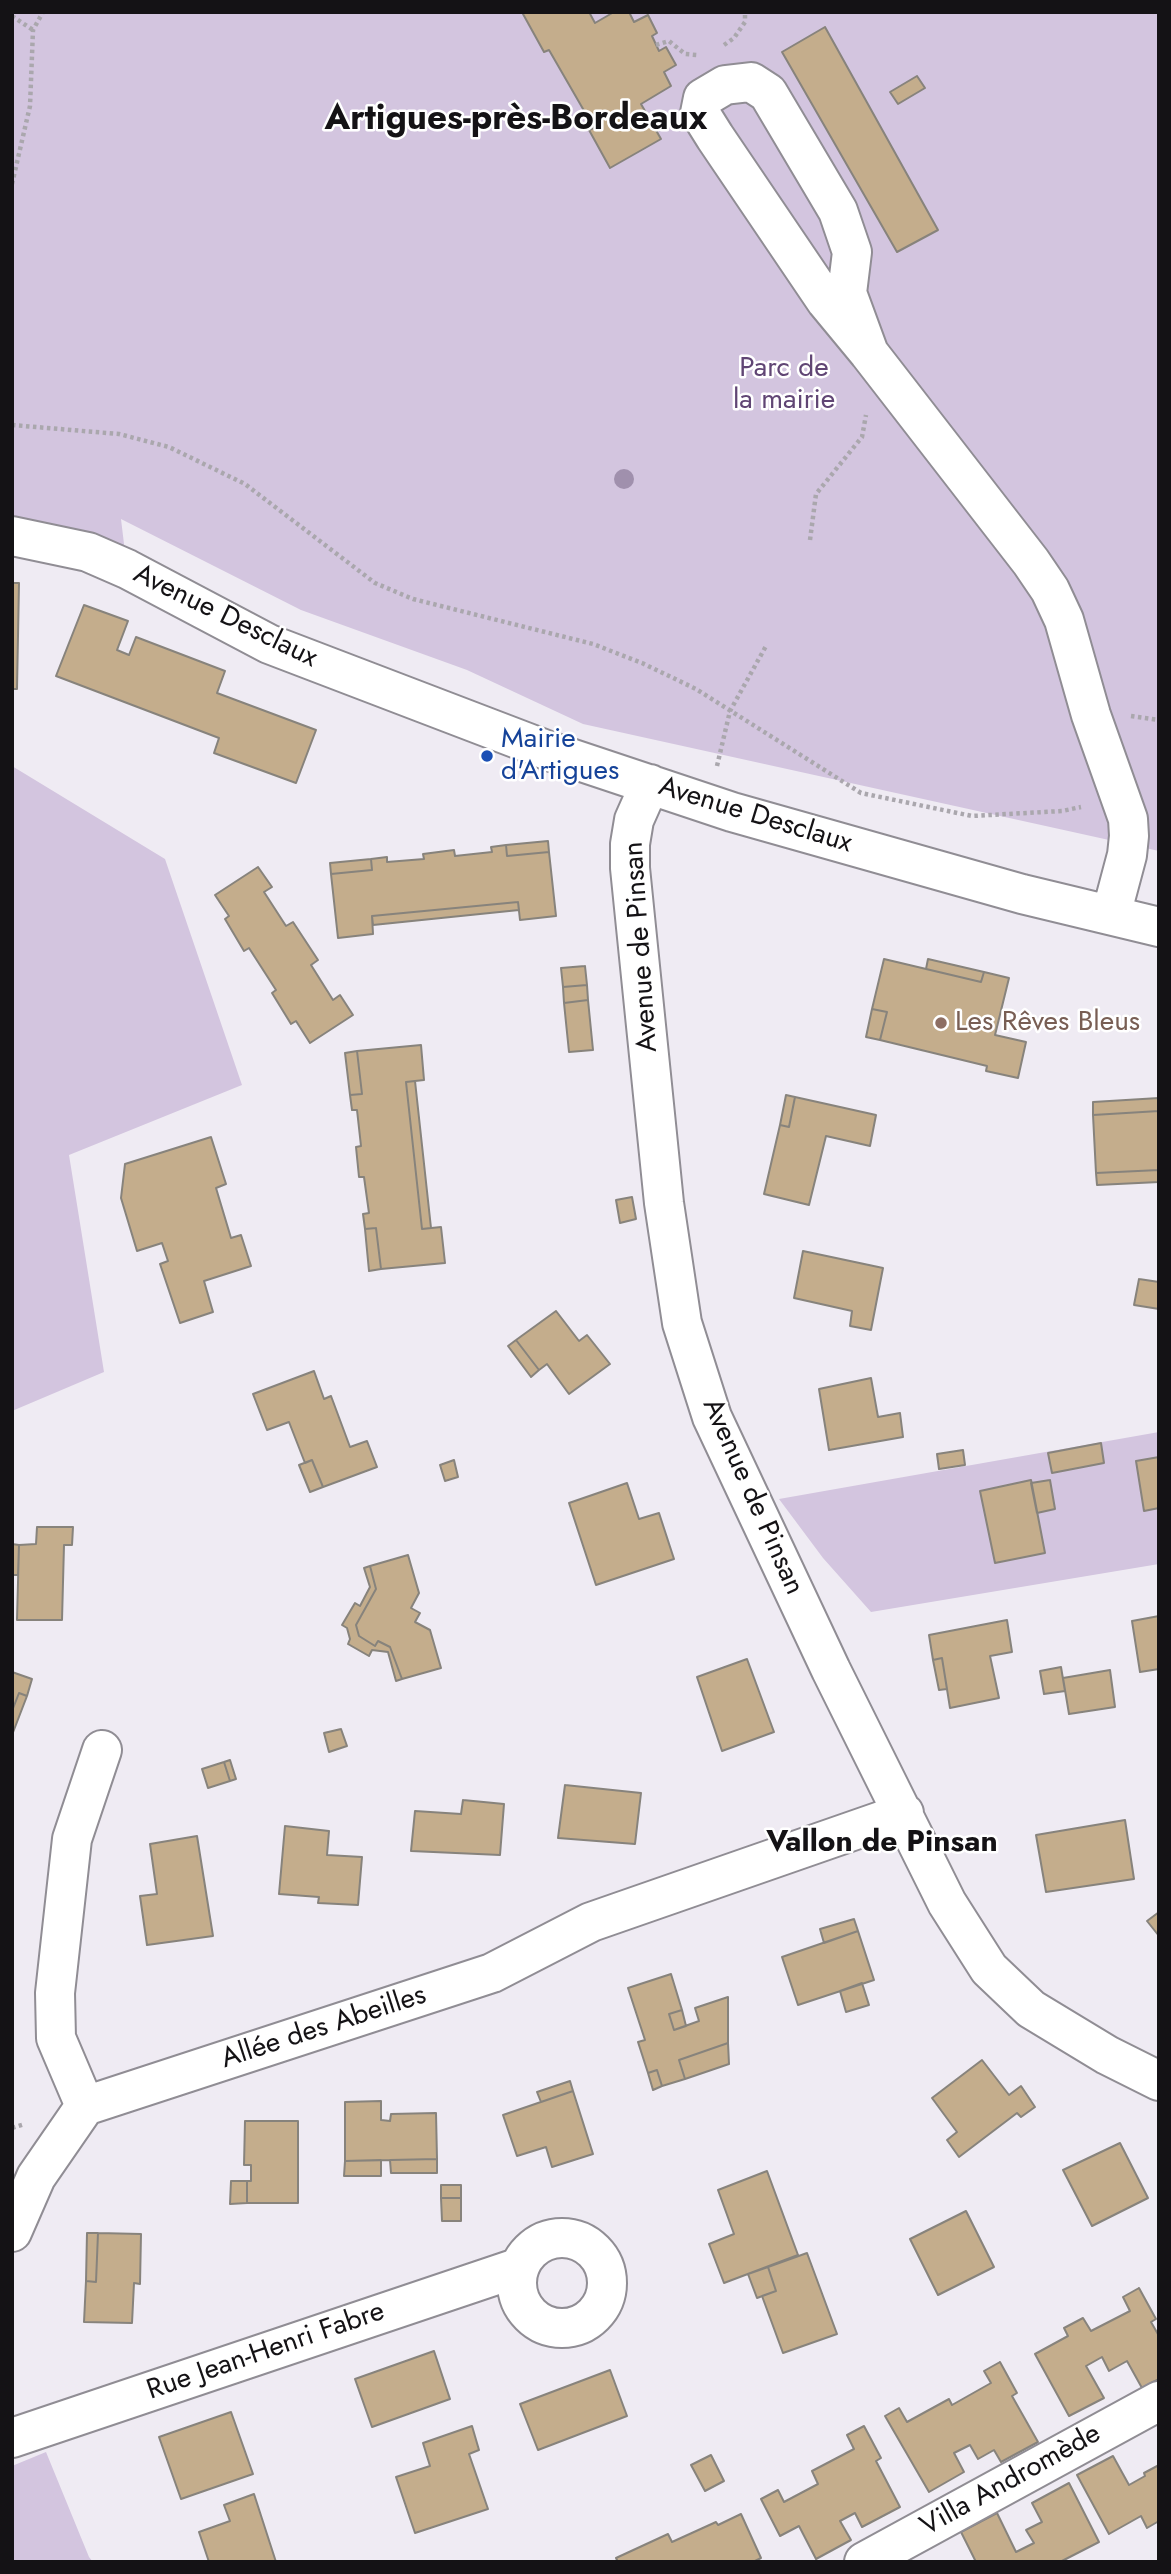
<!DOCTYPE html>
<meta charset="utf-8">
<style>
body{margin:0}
#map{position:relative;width:1171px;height:2574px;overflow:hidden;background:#efebf3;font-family:Jost,sans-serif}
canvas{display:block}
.frame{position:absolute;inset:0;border:14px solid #141215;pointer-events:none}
</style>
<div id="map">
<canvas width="1171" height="2574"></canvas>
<div class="frame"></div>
</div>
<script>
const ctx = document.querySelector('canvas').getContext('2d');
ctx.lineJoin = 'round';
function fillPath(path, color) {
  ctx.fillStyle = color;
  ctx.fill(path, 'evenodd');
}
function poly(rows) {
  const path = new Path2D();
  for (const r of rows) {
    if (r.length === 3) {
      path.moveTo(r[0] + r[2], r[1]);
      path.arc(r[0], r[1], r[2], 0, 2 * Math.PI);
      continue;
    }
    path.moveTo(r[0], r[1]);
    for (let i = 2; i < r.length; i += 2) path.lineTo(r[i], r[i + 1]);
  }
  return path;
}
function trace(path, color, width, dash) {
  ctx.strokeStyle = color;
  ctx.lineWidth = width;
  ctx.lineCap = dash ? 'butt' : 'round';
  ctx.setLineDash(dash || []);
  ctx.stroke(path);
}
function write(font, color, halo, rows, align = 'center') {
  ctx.font = font + ' Jost,sans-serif';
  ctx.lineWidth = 5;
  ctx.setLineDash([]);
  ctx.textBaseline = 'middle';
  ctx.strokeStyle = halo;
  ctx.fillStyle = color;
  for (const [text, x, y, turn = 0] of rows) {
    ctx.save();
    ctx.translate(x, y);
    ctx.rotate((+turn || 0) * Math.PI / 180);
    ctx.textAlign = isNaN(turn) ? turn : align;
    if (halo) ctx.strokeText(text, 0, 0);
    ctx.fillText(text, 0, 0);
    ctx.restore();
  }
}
fillPath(poly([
 [12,12,1159,12,1159,851,583,724,467,670,301,610,121,519,127,569,12,530],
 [12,766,165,859,242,1085,69,1155,104,1372,12,1411],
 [1159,1432,1159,1564,871,1612,823,1558,779,1499],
 [46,2452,89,2557,93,2562,12,2562,12,2466]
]), '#d3c5df');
const building = poly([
 [526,12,589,12,595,23,614,12,629,12,634,22,648,15,657,33,652,36,659,51,666,47,676,65,664,72,671,86,641,104,661,139,610,168,589,130,594,128,549,50,544,52,523,14,526,12],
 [825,27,938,230,897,252,782,52,825,27],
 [917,76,925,88,898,104,890,92,917,76],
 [12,583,19,583,17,689,12,689,12,583],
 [84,605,128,621,117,650,129,655,136,637,225,671,217,693,316,730,296,783,214,753,219,738,56,676,84,605],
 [548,841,549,852,507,856,506,845,548,841],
 [506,845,507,856,549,852,556,916,520,920,518,902,372,916,373,934,338,938,331,874,372,870,371,859,387,857,387,862,424,859,423,854,454,850,455,856,492,852,491,847,506,845],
 [371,859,372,870,331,874,330,863,371,859],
 [258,867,272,887,264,892,286,926,293,922,318,960,311,965,333,1000,340,995,353,1015,310,1043,296,1021,291,1024,272,993,276,990,249,948,244,951,225,919,229,916,215,895,258,867],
 [518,902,519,910,373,925,372,916,518,902],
 [884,959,981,982,984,972,1009,978,995,1035,1026,1042,1018,1078,986,1071,987,1066,880,1040,887,1012,872,1009,884,959],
 [928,959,984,972,981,982,926,969,928,959],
 [585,966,587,985,563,987,561,968,585,966],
 [587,985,588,1000,564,1003,563,987,587,985],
 [588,1000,593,1050,569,1052,564,1003,588,1000],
 [872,1009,887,1012,880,1040,866,1037,872,1009],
 [421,1045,424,1080,406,1082,422,1229,441,1227,445,1263,381,1269,376,1228,365,1229,363,1214,369,1213,364,1177,359,1177,356,1147,361,1146,357,1110,352,1110,350,1095,362,1094,357,1051,421,1045],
 [357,1051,362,1094,350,1095,345,1053,357,1051],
 [415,1081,431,1228,422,1229,406,1082,415,1081],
 [786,1095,795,1097,789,1127,780,1125,786,1095],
 [795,1097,876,1115,870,1146,826,1136,809,1205,764,1194,780,1125,789,1127,795,1097],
 [1159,1098,1159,1111,1093,1115,1093,1102,1159,1098],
 [1159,1111,1159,1170,1096,1173,1093,1115,1159,1111],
 [211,1137,226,1184,216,1188,231,1238,241,1235,251,1266,204,1281,213,1312,180,1323,160,1264,168,1261,162,1243,137,1251,121,1198,125,1164,211,1137],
 [1159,1170,1159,1182,1097,1185,1096,1173,1159,1170],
 [632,1197,636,1219,620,1223,616,1200,632,1197],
 [376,1228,381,1269,369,1271,365,1229,376,1228],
 [803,1251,883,1268,871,1330,850,1326,852,1311,794,1298,803,1251],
 [1139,1279,1159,1282,1159,1309,1134,1305,1139,1279],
 [556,1311,579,1341,587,1335,610,1364,569,1394,547,1364,539,1370,516,1340,556,1311],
 [516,1340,539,1370,531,1377,508,1346,516,1340],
 [314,1371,324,1399,331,1396,350,1447,367,1441,377,1467,323,1487,312,1460,305,1463,289,1422,267,1430,253,1394,314,1371],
 [871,1378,878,1417,900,1413,903,1437,829,1450,819,1389,871,1378],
 [1101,1443,1104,1463,1052,1473,1048,1453,1101,1443],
 [963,1450,965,1465,939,1469,937,1454,963,1450],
 [1159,1457,1159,1508,1144,1511,1136,1461,1159,1457],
 [312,1460,323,1487,310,1492,299,1465,312,1460],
 [454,1460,458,1477,445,1481,440,1465,454,1460],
 [1031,1480,1045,1553,995,1563,980,1491,1031,1480],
 [1050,1480,1055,1509,1037,1513,1031,1483,1050,1480],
 [627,1483,639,1519,659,1513,674,1559,596,1585,569,1503,627,1483],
 [37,1527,73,1527,72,1545,64,1545,62,1620,17,1620,19,1545,36,1544,37,1527],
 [12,1544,19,1545,18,1575,12,1575,12,1544],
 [408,1555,419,1593,411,1608,420,1613,415,1622,430,1630,441,1668,402,1679,390,1647,378,1641,375,1646,359,1636,356,1625,376,1589,370,1566,408,1555],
 [370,1566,376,1589,356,1625,359,1636,375,1646,378,1641,390,1647,402,1679,396,1681,388,1652,372,1650,369,1656,348,1644,350,1639,347,1628,342,1625,355,1603,360,1606,370,1587,364,1568,370,1566],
 [1159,1616,1159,1669,1140,1672,1132,1621,1159,1616],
 [1007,1620,1012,1652,990,1656,999,1698,950,1708,942,1658,933,1660,929,1635,1007,1620],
 [942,1658,947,1689,939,1690,933,1660,942,1658],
 [747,1659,774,1732,722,1751,697,1677,747,1659],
 [1061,1667,1065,1691,1044,1694,1040,1671,1061,1667],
 [1110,1670,1115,1707,1069,1714,1063,1678,1110,1670],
 [12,1672,32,1679,27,1696,19,1693,12,1711,12,1672],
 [19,1693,27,1696,12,1735,12,1711,19,1693],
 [341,1729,347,1746,329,1752,324,1733,341,1729],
 [230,1760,236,1779,230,1781,224,1762,230,1760],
 [224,1762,230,1781,208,1788,202,1769,224,1762],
 [565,1785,641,1793,635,1844,558,1838,565,1785],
 [463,1800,504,1804,500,1855,411,1851,415,1811,461,1814,463,1800],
 [1125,1820,1134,1879,1046,1892,1036,1835,1125,1820],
 [285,1826,329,1831,327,1855,362,1857,358,1905,318,1903,319,1897,279,1894,285,1826],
 [197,1836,213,1936,147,1945,140,1896,157,1894,150,1844,197,1836],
 [1159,1912,1159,1936,1147,1921,1159,1912],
 [854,1919,858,1931,824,1943,820,1929,854,1919],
 [858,1931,874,1980,798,2005,782,1957,858,1931],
 [671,1974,682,2010,669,2014,674,2030,699,2021,695,2008,728,1997,728,2043,679,2060,685,2079,662,2086,657,2070,648,2073,638,2042,645,2040,628,1988,671,1974],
 [862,1983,869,2005,846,2012,840,1991,862,1983],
 [682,2010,686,2026,674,2030,669,2014,682,2010],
 [728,2043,729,2064,685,2079,679,2060,728,2043],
 [982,2060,1009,2095,1021,2086,1035,2107,1021,2117,1017,2113,959,2157,947,2140,957,2132,932,2098,982,2060],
 [657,2070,662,2086,653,2090,648,2073,657,2070],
 [570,2081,573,2091,541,2102,537,2092,570,2081],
 [573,2091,593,2154,552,2167,546,2147,517,2156,503,2115,573,2091],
 [381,2101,381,2120,390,2121,391,2114,436,2113,437,2159,345,2161,345,2102,381,2101],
 [245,2121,298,2121,298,2203,247,2203,247,2181,251,2181,251,2165,244,2165,245,2121],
 [1120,2143,1148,2198,1092,2226,1063,2170,1120,2143],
 [437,2159,437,2173,391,2173,390,2160,437,2159],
 [381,2160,381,2176,344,2176,345,2161,381,2160],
 [767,2171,798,2255,724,2283,709,2244,734,2234,718,2190,767,2171],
 [231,2181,247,2181,247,2203,230,2204,231,2181],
 [441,2185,461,2185,461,2198,441,2198,441,2185],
 [441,2198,461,2198,461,2221,442,2221,441,2198],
 [966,2211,994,2267,938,2295,910,2239,966,2211],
 [87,2233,98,2233,96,2282,86,2281,87,2233],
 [98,2233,141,2234,140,2284,134,2283,132,2323,84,2322,86,2281,96,2282,98,2233],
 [807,2253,837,2334,783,2353,762,2296,776,2291,768,2267,807,2253],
 [768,2267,776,2291,757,2298,748,2274,768,2267],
 [1139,2288,1156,2319,1151,2322,1159,2336,1159,2379,1142,2388,1127,2361,1109,2371,1102,2357,1086,2366,1104,2398,1069,2416,1035,2354,1068,2336,1064,2328,1083,2318,1091,2331,1130,2311,1123,2297,1139,2288],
 [434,2351,450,2399,372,2427,355,2379,434,2351],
 [1000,2362,1017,2393,1012,2396,1038,2442,1001,2462,994,2450,978,2459,970,2445,954,2453,964,2472,929,2492,885,2416,899,2408,907,2422,949,2399,952,2405,991,2383,984,2371,1000,2362],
 [610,2370,627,2416,538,2450,520,2404,610,2370],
 [231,2412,253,2474,181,2499,159,2437,231,2412],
 [472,2426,479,2450,469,2454,488,2509,415,2533,396,2477,430,2466,423,2443,472,2426],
 [864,2426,881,2458,876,2461,900,2507,862,2527,855,2513,840,2521,851,2540,816,2559,799,2526,780,2536,761,2499,778,2490,784,2502,818,2484,812,2471,854,2449,847,2435,864,2426],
 [711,2455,724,2481,705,2491,691,2465,711,2455],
 [1113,2456,1129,2485,1145,2476,1144,2473,1159,2465,1159,2521,1147,2528,1141,2516,1109,2534,1077,2475,1113,2456],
 [1069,2483,1099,2542,1060,2562,976,2562,961,2532,997,2513,1016,2552,1034,2543,1026,2530,1042,2522,1032,2503,1069,2483],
 [254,2494,276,2562,209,2562,199,2532,230,2521,224,2505,254,2494],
 [741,2514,761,2558,753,2562,618,2562,616,2558,668,2534,672,2542,716,2522,718,2525,741,2514]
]);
fillPath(building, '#c4ad8c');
trace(building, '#87837c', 2);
const minor = poly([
 [869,353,826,301,715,137,700,113,703,98,725,85,751,82,768,93,838,211,852,252,847,293,869,353,1031,562,1050,590,1064,620,1091,715,1128,819,1129,836,1127,855,1111,915],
 [12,536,88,552,127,569,269,644,549,751,732,812,1022,894,1159,927],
 [650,784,634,820,630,844,630,868,664,1203,682,1323,712,1417,831,1670,947,1903,989,1969,1031,2009,1107,2055,1159,2081],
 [85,2106,492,1973,591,1922,904,1813],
 [85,2106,56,2038,55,1993,72,1839,102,1750],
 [12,2232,36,2177,85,2106],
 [562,2283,45],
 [12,2438,520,2267],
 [864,2562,1159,2401]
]);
trace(minor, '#908d94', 42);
trace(poly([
 [12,16,33,30],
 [656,45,669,41,685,54,697,55],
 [724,45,734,38,745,22,745,12],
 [12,184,30,106,33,30,43,12],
 [12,425,119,434,169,447,245,484,375,583,413,599,593,644,642,663,696,689,861,793,972,816,1062,811,1081,807],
 [810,540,816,494,862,437,866,415],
 [1131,716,1159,720],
 [717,766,730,711,766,646],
 [12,2128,25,2124]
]), '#aaa7ad', 4.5, [3.5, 3.5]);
trace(minor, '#fff', 38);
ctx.fillStyle = '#a090ad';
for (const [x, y] of [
 [624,479]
]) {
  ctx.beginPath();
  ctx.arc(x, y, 10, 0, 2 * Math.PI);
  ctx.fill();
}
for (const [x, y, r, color] of [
 [487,756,7,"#1a4fb4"],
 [941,1023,7,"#8d6e63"]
]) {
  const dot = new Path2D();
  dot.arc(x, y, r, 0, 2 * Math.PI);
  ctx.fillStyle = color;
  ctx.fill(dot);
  trace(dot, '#fff', 2.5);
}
write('28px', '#604574', '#fff', [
 ["Parc de",784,369],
 ["la mairie",784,401]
]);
write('28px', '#141215', '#fff', [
 ["Avenue Desclaux",225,617,26],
 ["Avenue Desclaux",755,816,17],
 ["Avenue de Pinsan",642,947,-94],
 ["Avenue de Pinsan",752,1497,66],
 ["Allée des Abeilles",324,2028,-18],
 ["Rue Jean-Henri Fabre",266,2352,-19],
 ["Villa Andromède",1011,2481,-29]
]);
write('28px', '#164399', '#fff', [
 ["Mairie",501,740],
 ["d'Artigues",501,772]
], 'left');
write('28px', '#785e54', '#fff', [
 ["Les Rêves Bleus",955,1023]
], 'left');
write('bold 30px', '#141215', '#fff', [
 ["Vallon de Pinsan",882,1844]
]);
write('bold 35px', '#141215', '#fff', [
 ["Artigues-près-Bordeaux",516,121]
]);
</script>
